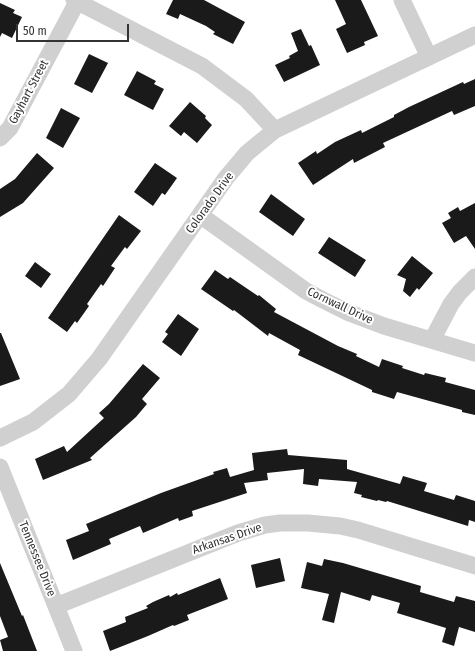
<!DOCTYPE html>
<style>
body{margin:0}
#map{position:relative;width:475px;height:651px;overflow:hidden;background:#fff;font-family:"Fira Sans Condensed",sans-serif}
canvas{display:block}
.scale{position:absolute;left:16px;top:24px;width:113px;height:18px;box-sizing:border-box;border:2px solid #333;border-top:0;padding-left:5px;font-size:12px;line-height:14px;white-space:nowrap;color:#333;-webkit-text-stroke:3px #fff;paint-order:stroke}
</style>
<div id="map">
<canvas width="475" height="651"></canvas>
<div class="scale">50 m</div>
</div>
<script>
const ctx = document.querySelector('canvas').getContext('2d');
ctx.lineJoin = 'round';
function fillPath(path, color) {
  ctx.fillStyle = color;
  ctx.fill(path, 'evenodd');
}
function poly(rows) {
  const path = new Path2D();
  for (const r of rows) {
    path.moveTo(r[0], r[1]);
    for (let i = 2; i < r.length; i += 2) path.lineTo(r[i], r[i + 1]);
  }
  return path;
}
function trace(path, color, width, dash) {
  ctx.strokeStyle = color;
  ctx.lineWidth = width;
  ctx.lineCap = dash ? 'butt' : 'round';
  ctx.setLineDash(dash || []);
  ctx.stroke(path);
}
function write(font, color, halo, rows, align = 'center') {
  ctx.font = font + ' "Fira Sans Condensed",sans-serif';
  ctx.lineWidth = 4;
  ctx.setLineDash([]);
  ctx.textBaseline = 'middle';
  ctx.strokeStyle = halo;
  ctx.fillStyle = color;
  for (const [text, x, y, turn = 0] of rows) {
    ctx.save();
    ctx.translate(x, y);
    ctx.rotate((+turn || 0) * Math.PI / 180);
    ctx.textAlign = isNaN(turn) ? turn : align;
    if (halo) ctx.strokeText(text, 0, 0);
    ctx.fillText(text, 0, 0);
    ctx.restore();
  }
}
fillPath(poly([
 [173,0,204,0,245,22,233,44,213,34,215,32,206,26,180,14,178,19,166,14],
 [335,0,361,0,378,36,364,42,365,45,347,53,336,29,346,24],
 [0,3,15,10,13,13,22,17,12,38,2,33,0,37],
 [301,29,309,46,311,45,320,65,284,82,275,65,290,58,289,56,298,51,291,33],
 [89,54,108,63,92,93,74,84],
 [137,71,156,81,154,84,164,89,153,110,124,95],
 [475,79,475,106,454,115,452,111,383,143,385,147,354,163,353,159,313,185,298,163,316,151,317,154,335,142,361,130,362,133,394,117,394,115,409,107,463,82,464,84],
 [190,102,206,116,205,118,212,125,197,143,184,132,181,136,169,126],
 [61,108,80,118,63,148,46,138],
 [37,153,54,168,23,203,0,217,0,189,15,179],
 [155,163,177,178,165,195,162,193,153,206,134,192],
 [271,194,305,219,293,236,259,212],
 [475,203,475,249,466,236,454,243,442,223,451,218,448,213,458,207,460,211],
 [119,215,141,231,127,249,125,247,111,266,115,268,103,286,101,284,87,304,89,306,77,323,75,321,67,332,48,318],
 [329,237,366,260,355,277,318,253],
 [412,256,433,273,419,290,417,288,410,297,403,291,406,279,397,275],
 [35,262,51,274,41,288,25,276],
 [215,270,228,279,230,277,258,296,259,295,276,309,274,312,338,346,357,354,356,356,379,367,382,359,403,366,402,368,424,375,425,373,446,378,445,382,475,390,475,415,462,412,462,410,397,392,394,399,372,392,372,390,298,355,300,350,269,333,268,336,234,310,233,311,201,289],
 [178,314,199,329,181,356,162,342,168,334,165,332],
 [0,333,1,333,20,379,0,386],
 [143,364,160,378,142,399,147,404,136,417,90,458,92,460,43,480,35,459,64,446,67,452,104,418,99,413,109,404],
 [287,449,288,455,347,460,347,469,400,484,403,476,427,483,424,491,454,500,456,495,475,501,475,522,469,520,468,526,387,501,386,502,378,500,377,501,361,497,362,495,354,493,357,482,319,479,318,486,303,484,304,469,267,473,268,480,244,483,247,493,192,511,193,516,179,521,178,518,143,533,140,526,109,539,111,544,73,560,66,540,89,531,86,524,161,493,214,474,213,472,227,468,230,477,254,470,252,453],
 [280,558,285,581,256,588,251,565],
 [324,559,343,563,421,586,420,592,454,602,456,596,475,601,475,632,459,627,454,646,442,642,446,628,397,613,400,603,372,595,370,601,341,592,334,623,322,620,329,594,301,588,307,562,322,566],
 [0,563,22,616,23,615,37,651,3,651,0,640,8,637,0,616],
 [220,578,228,599,187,615,189,620,174,626,173,625,148,636,110,651,103,631,126,622,125,617,148,608,146,606,153,602,169,595,170,597,177,593,178,595]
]), '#1a1a1a');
trace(poly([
 [74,0,202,66,246,99,275,130],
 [402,0,429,57],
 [0,138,10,128,77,2],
 [200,215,306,291,323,300,347,312,384,326,475,353],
 [432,340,451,304,460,292,475,277],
 [0,438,33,422,69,394,99,359,226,178,247,153,275,130,475,35],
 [0,467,74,651],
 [56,606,238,533,265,525,280,523,308,523,340,526,358,530,475,566]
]), '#d0d0d0', 17);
write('12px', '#333', '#fff', [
 ["Gayhart Street",29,92,-62],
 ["Colorado Drive",210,203,-54],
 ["Cornwall Drive",340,306,25],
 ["Arkansas Drive",227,539,-19],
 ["Tennessee Drive",37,559,68]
]);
</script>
